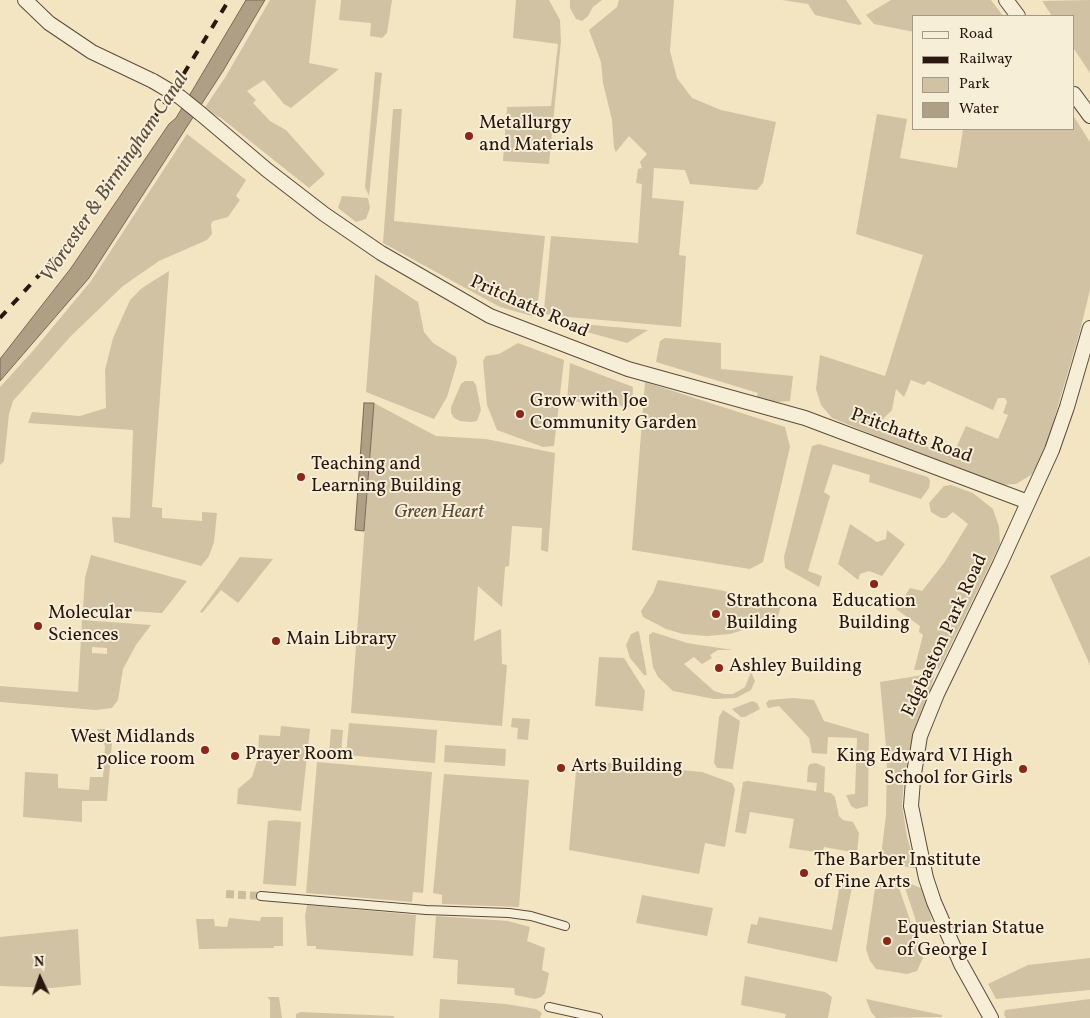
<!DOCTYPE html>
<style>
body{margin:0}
#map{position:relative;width:1090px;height:1018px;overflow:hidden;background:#f3e5c2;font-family:Vollkorn,serif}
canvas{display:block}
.legend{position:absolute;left:912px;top:15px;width:162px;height:115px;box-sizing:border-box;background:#f7eed7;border:1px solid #a59887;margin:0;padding:6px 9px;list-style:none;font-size:15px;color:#2a1810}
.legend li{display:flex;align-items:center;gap:10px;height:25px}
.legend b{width:25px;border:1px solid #a59887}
.north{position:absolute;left:15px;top:953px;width:50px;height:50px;-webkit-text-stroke:4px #f7eed7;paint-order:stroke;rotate:357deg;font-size:14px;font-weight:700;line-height:20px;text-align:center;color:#2a1810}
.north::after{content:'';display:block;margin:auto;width:18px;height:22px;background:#2a1810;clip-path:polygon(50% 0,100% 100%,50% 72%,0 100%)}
</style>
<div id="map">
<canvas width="1090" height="1018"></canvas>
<ul class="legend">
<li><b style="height:6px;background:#f7eed7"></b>Road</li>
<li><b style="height:6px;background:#2a1810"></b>Railway</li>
<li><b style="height:14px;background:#d1c2a4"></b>Park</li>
<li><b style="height:14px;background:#af9f85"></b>Water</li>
</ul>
<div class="north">N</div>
</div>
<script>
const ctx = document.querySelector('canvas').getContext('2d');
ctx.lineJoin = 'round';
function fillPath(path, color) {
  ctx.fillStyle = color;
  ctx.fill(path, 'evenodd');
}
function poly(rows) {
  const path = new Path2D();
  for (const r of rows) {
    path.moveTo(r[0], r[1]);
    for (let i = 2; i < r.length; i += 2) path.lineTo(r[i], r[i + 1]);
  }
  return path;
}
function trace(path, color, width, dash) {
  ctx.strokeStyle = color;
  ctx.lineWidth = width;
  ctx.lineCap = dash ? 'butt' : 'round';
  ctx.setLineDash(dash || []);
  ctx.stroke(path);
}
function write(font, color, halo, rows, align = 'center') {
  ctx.font = font + ' Vollkorn,serif';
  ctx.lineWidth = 4;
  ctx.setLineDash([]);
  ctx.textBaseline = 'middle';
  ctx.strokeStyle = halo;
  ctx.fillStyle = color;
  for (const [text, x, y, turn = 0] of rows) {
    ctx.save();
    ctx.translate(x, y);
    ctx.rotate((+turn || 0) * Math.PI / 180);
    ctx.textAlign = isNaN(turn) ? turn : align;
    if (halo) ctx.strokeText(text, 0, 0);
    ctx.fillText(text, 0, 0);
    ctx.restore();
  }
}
fillPath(poly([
 [270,0,316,0,309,63,339,69,291,108,284,104,264,80,247,91,256,100,253,103,270,121,286,130,325,174,309,188,221,118,204,109,226,76],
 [341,0,392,0,387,33,382,38,370,36,371,23,339,20],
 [516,0,549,0,560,20,561,41,549,164,503,161,507,107,551,106,558,44,513,38],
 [570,0,602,0,593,7,588,16,582,21,576,19,570,8],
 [619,0,674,0,670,51,677,78,692,98,721,110,776,122,763,183,757,190,690,184,685,170,654,168,652,198,684,201,679,255,686,256,681,327,557,316,546,314,544,310,551,236,638,243,642,184,636,183,638,169,642,168,640,162,647,154,629,136,616,152,614,148,612,120,603,83,601,62,589,30,617,7],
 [782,0,846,0,862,24,859,25,815,15,808,4],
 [891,0,991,0,1003,16,914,16,914,32,874,24,866,15],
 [1090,0,1090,73,1074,49,1074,16,1052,16,1042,1],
 [375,72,382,73,369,196,365,187],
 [393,109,402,109,394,221,545,236,537,311,532,316,500,307,383,243],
 [877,114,907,119,900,158,957,168,963,129,1074,129,1074,117,1090,142,1090,290,1080,331,1043,457,1031,475,1016,484,997,485,985,481,832,418,821,405,816,389,820,355,885,376,923,255,856,234],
 [911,380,924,385,928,381,993,410,998,398,1005,398,1007,402,1003,413,1008,415,998,439,966,426,952,457,880,427,884,418,892,410,896,389,904,397],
 [187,134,246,180,236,196,240,200,228,217,213,221,211,224,212,234,207,240,159,261,123,286,71,336,13,401,9,414,4,461,0,465,0,387,32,352,91,281],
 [342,196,368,198,370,208,366,219,356,222,338,208],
 [169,271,152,507,162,508,162,518,202,521,202,512,217,513,214,542,209,556,201,566,114,542,112,517,130,518,133,430,28,423,32,412,80,416,106,408,105,370,113,338,130,300,142,288],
 [375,274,418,302,424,332,433,343,456,357,457,363,447,397,434,419,366,392],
 [581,324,648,330,627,343,572,328,575,325],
 [665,338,721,343,721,369,793,376,790,401,777,402,756,398,758,393,656,362,660,341],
 [518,343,564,360,554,446,543,447,497,430,487,405,483,361,486,356,499,354],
 [570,363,633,387,632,407,567,401],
 [465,381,473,381,476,385,481,410,477,421,471,422,460,421,454,418,451,413,451,407,461,384],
 [645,382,785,427,790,447,763,562,750,569,632,550],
 [374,403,436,436,486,439,555,453,548,552,541,550,542,528,512,526,509,566,505,567,502,607,478,586,474,641,501,629,502,664,507,665,502,726,351,713],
 [819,444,928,477,930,481,929,488,921,499,869,482,870,475,833,464,824,492,830,496,808,571,822,576,819,587,785,568,784,557,812,446],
 [951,485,973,493,993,509,999,527,1000,544,939,669,914,670,923,635,919,632,920,626,896,609,910,588,922,591,944,563,968,524,953,512,946,518,941,518,931,512,929,503,944,486],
 [850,524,877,542,886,539,887,530,905,544,882,576,869,571,860,574,858,580,838,564],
 [91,555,187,581,162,613,83,608,85,578],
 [1090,556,1090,665,1050,576],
 [240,557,273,559,238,603,221,590,202,613,200,612],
 [658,580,720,590,781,606,778,616,775,620,730,634,707,636,683,634,666,629,643,617,641,611,653,593],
 [82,620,151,625,136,645,123,669,118,700,112,708,96,710,0,702,0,686,78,692],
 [92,647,107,648,107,654,92,653],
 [638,631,639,632,647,675,644,675,630,658,626,645,631,634],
 [653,632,687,643,733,650,718,650,710,655,712,658,702,664,694,657,684,664,714,691,724,694,733,694,745,687,751,672,755,681,751,690,736,698,714,699,673,691,658,677,653,667,649,640,649,635],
 [599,657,624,658,645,691,643,711,595,706],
 [935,673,904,777,902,805,907,837,916,868,880,864,886,815,887,757,880,682],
 [793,698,814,700,824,721,869,734,868,806,856,809,851,806,846,795,855,794,857,738,828,737,827,754,812,753,809,738,779,706,768,708,766,703,769,700],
 [752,701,757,703,760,709,745,717,741,717,732,709],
 [723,710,740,721,733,769,717,768,714,763,719,717],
 [512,718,530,719,528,740,517,739,518,728,511,727],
 [349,723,437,730,435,763,346,755],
 [281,726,310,729,301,811,237,804,238,789,252,777,258,758,259,735,280,736],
 [97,729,108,729,112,743,107,801,82,801,82,822,23,817,25,772,58,774,58,788,89,790,90,777,103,777,105,746],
 [331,729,343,730,341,753,329,753],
 [445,745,506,749,505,766,444,762],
 [577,760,702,772,732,783,735,789,725,847,705,843,699,874,569,850],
 [317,762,432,772,423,893,413,892,412,902,306,893],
 [816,763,825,767,824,792,831,793,835,797,839,816,843,820,853,822,859,833,857,853,824,847,822,853,789,848,794,819,750,812,746,834,735,832,743,782,748,781,816,791,817,783,807,782,808,767,810,764],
 [444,774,529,780,519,907,442,904,442,895,433,893],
 [276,820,301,822,296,886,263,884,268,821],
 [848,876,854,877,837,962,747,943,751,924,757,925,759,917,832,930,841,878,847,879],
 [876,881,898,885,923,958,917,971,907,974,876,969,870,961,866,949],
 [911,884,921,888,932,920,918,927,904,885],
 [642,895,713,908,707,936,636,923],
 [307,905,416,915,413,956,316,949,316,946,307,946,305,916],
 [436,916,508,921,530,927,527,941,545,948,542,970,549,973,545,993,541,997,535,999,515,995,514,988,457,984,458,960,433,958],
 [261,917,283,917,283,946,274,946,274,948,199,949,196,919,214,919,215,926,227,927,229,918,260,921],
 [78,929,81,985,51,988,0,986,0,937],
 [1090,958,1090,990,996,999,988,984,1028,965],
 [745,976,825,992,832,997,828,1018,785,1018,786,1014,741,1005],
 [267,997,279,997,282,1018,270,1018,270,1000],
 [440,999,506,1004,536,1009,542,1013,540,1018,439,1018],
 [866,999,942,1015,942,1017,876,1018,871,1012],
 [1090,999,1090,1018,1006,1018,1004,1015,1005,1010],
 [300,1012,393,1016,395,1018,296,1018,296,1014]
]), '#d1c2a4');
const water = poly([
 [246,0,265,0,223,71,89,278,0,381,0,359,71,268,169,124,176,118,246,0],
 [364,403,374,403,364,531,355,530,364,403]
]);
fillPath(water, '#af9f85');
trace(water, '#7a6956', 1);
trace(poly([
 [226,894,261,896]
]), '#cbbc9e', 8, [8, 4]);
const pedestrian = poly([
 [261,896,426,910,509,913,531,916,565,926],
 [549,1007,598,1018]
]);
const tertiary = poly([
 [25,0,49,23,92,52,153,81],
 [1006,0,1018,16],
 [1074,94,1090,116],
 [201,114,267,170,324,214,381,253,490,316,628,369,805,418,1028,502],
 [991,1018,961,964,934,902,926,878,911,806,913,780,920,736,937,694,1000,564,1052,450,1067,407,1090,328]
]);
trace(pedestrian, '#5c4b3c', 10);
trace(tertiary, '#5c4b3c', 16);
trace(pedestrian, '#f7eed7', 8);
trace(tertiary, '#f7eed7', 14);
trace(poly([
 [0,318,61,251,175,88,229,0]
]), '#2a1810', 4, [9, 9]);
const tertiaryBridge = poly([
 [153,81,180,97,201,114]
]);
trace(tertiaryBridge, '#5c4b3c', 16, []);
trace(tertiaryBridge, '#f7eed7', 14);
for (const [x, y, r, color] of [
 [469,136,5,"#8f2418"],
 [520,414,5,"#8f2418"],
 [301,477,5,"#8f2418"],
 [874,584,5,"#8f2418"],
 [716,614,5,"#8f2418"],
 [38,626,5,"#8f2418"],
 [276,641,5,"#8f2418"],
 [719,668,5,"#8f2418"],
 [205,750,5,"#8f2418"],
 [235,756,5,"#8f2418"],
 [561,768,5,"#8f2418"],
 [1023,769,5,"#8f2418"],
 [804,873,5,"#8f2418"],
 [887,941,5,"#8f2418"]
]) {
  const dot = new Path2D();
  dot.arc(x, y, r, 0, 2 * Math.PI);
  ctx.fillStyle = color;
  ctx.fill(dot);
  trace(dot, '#f7eed7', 2);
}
write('19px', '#2a1810', '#f7eed7', [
 ["Metallurgy",479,125],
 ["and Materials",479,147],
 ["Grow with Joe",530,403],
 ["Community Garden",530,425],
 ["Teaching and",311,466],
 ["Learning Building",311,488],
 ["Strathcona",726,603],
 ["Building",726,625],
 ["Education",874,603,"center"],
 ["Building",874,625,"center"],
 ["Molecular",48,615],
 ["Sciences",48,637],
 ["Main Library",286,641],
 ["Ashley Building",729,668],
 ["West Midlands",195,739,"right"],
 ["police room",195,761,"right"],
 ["Prayer Room",245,756],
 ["King Edward VI High",1013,758,"right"],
 ["School for Girls",1013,780,"right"],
 ["Arts Building",571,768],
 ["The Barber Institute",814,862],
 ["of Fine Arts",814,884],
 ["Equestrian Statue",897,930],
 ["of George I",897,952]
], 'left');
write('19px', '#2a1810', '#f7eed7', [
 ["Pritchatts Road",529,308,24],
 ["Pritchatts Road",911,437,20],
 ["Edgbaston Park Road",946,636,-65]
]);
write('italic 19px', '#5c4b3c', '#f7eed7', [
 ["Green Heart",439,514]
]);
write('italic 20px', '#5f4e3f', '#f7eed7', [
 ["Worcester & Birmingham Canal",116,178,-56]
]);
</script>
